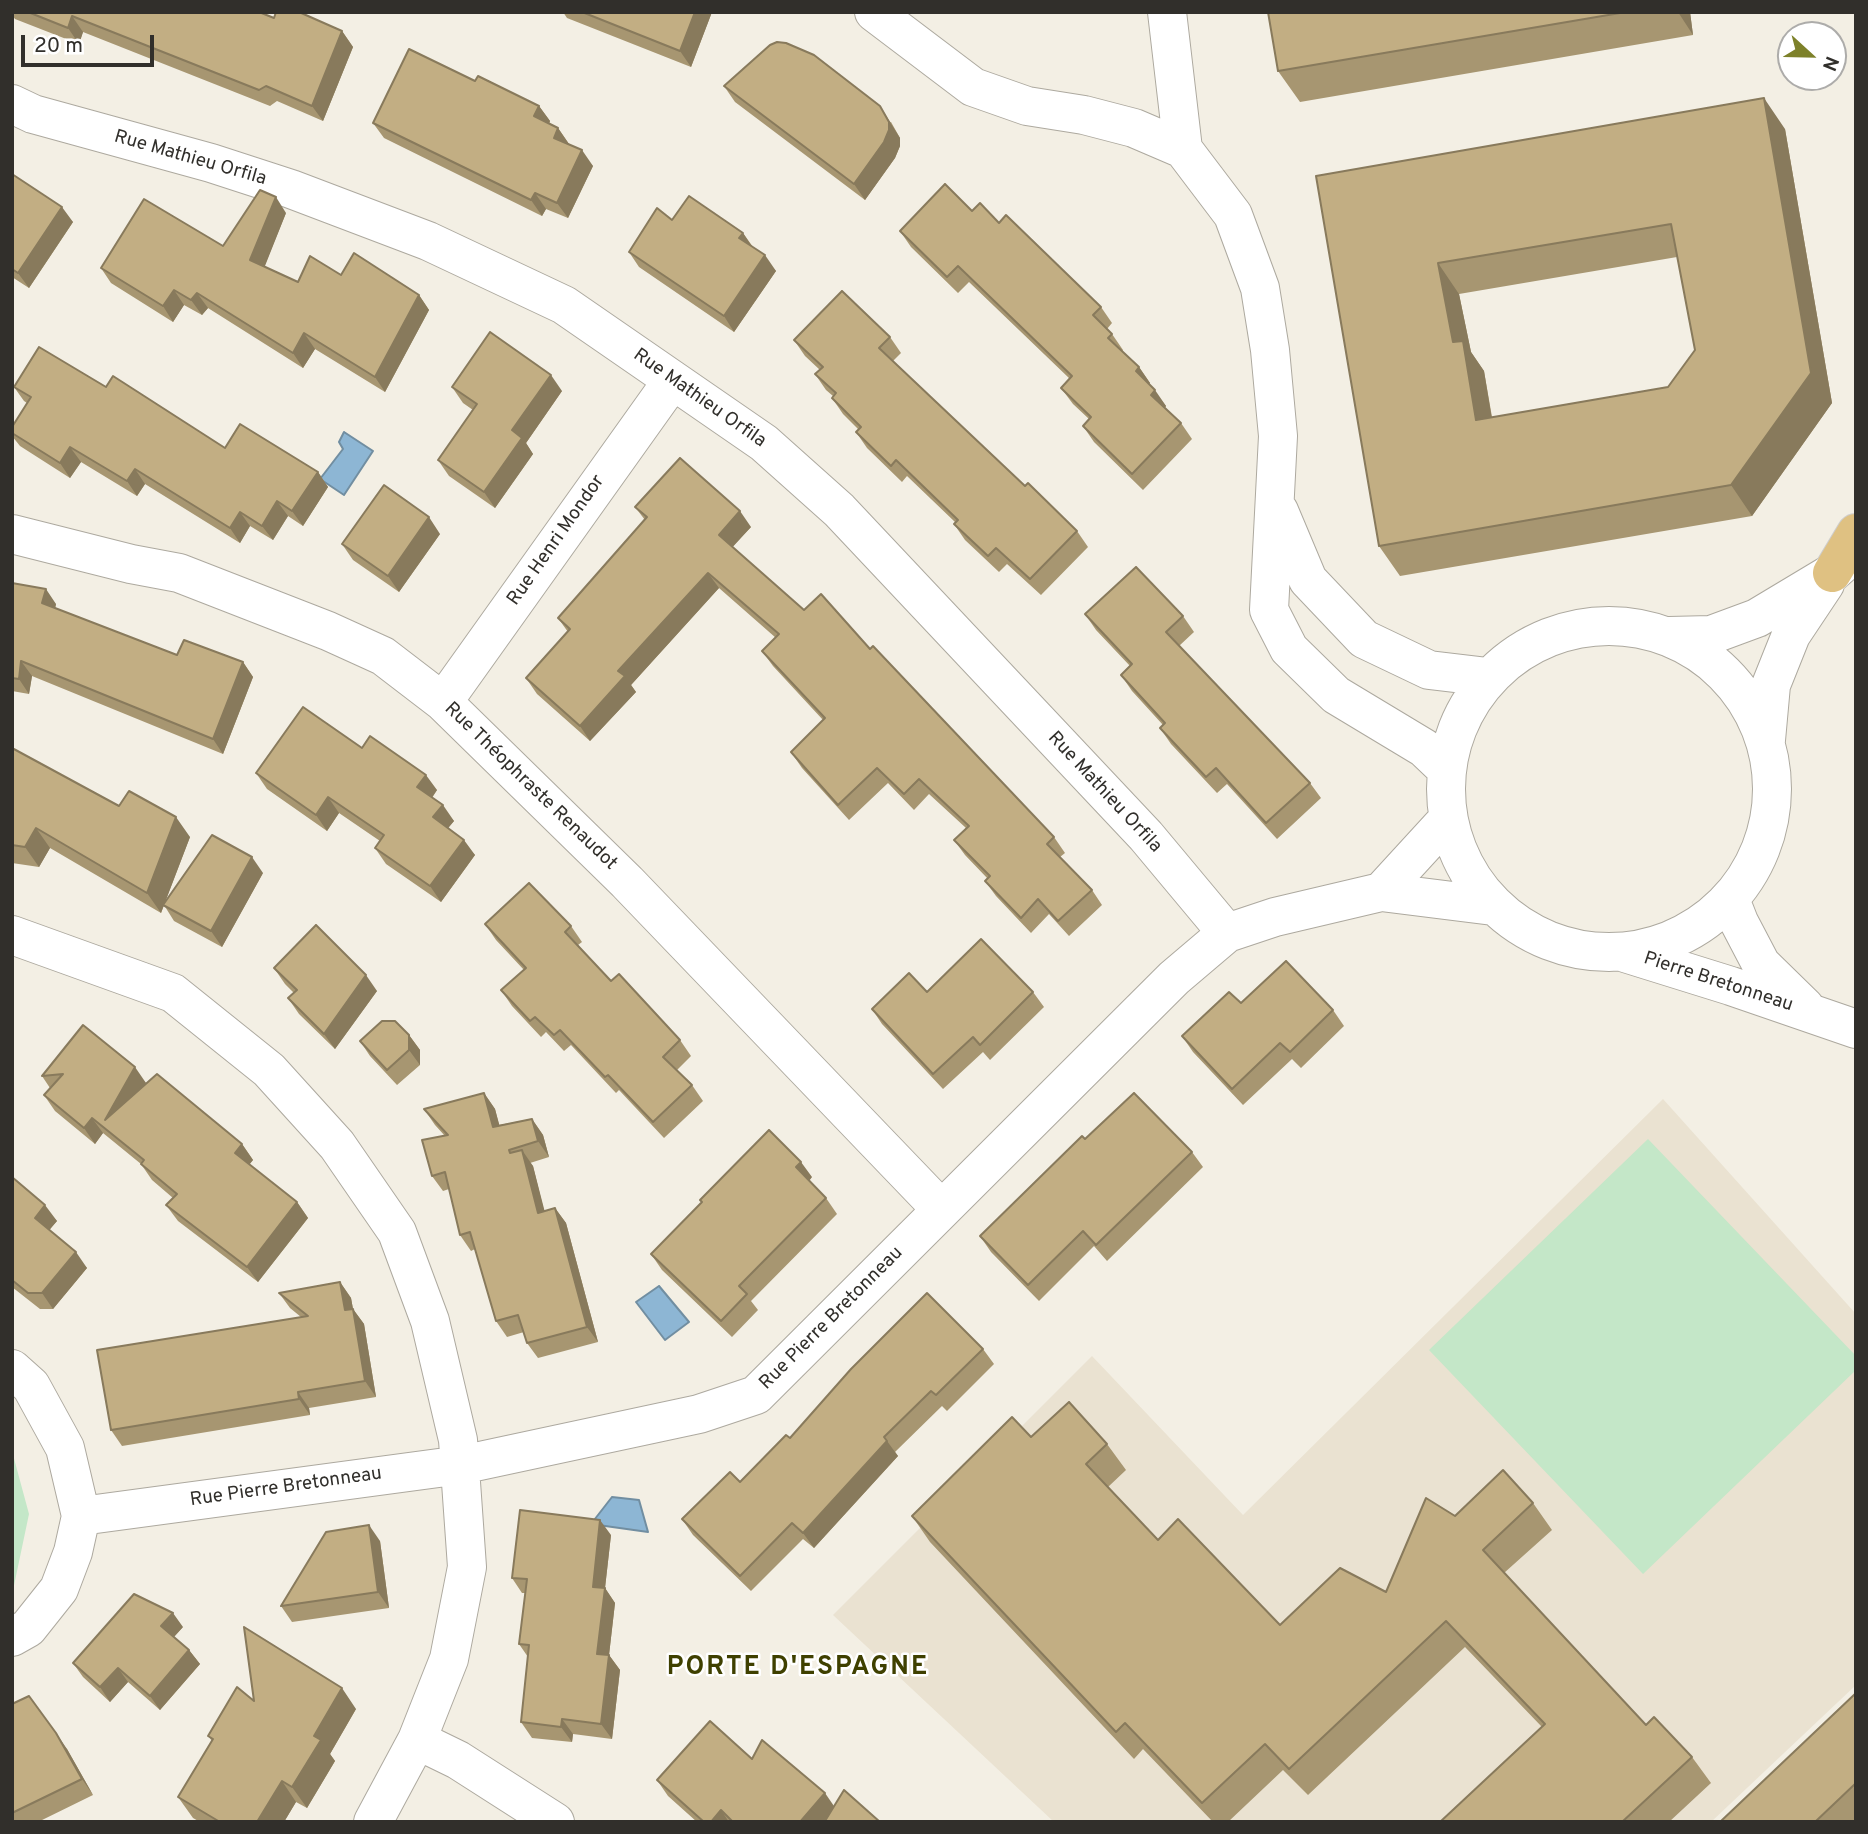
<!DOCTYPE html>
<meta charset="utf-8">
<style>
body{margin:0}
#map{position:relative;width:1868px;height:1834px;overflow:hidden;background:#f3efe4;font-family:Overpass,sans-serif}
canvas{display:block}
.frame{position:absolute;inset:0;border:14px solid #312f2b;pointer-events:none}
.north{position:absolute;left:1777px;top:21px;width:70px;height:70px;box-sizing:border-box;background:#fff;border:2px solid #adacaa;border-radius:50%;rotate:112deg;font-size:19px;font-weight:700;line-height:28px;text-align:center;color:#312f2b}
.north::after{content:'';display:block;margin:auto;width:24px;height:32px;background:#7d812a;clip-path:polygon(50% 0,100% 100%,50% 72%,0 100%)}
.scale{position:absolute;left:21px;top:35px;width:133px;height:32px;box-sizing:border-box;border:4px solid #312f2b;border-top:0;padding-left:9px;font-size:21px;line-height:24px;white-space:nowrap;color:#312f2b;-webkit-text-stroke:5px #fff;paint-order:stroke}
</style>
<div id="map">
<canvas width="1868" height="1834"></canvas>
<div class="frame"></div>
<div class="north">N</div>
<div class="scale">20 m</div>
</div>
<script>
const ctx = document.querySelector('canvas').getContext('2d');
ctx.lineJoin = 'round';
function fillPath(path, color) {
  ctx.fillStyle = color;
  ctx.fill(path, 'evenodd');
}
function poly(rows) {
  const path = new Path2D();
  for (const r of rows) {
    if (r.length === 3) {
      path.moveTo(r[0] + r[2], r[1]);
      path.arc(r[0], r[1], r[2], 0, 2 * Math.PI);
      continue;
    }
    path.moveTo(r[0], r[1]);
    for (let i = 2; i < r.length; i += 2) path.lineTo(r[i], r[i + 1]);
  }
  return path;
}
function trace(path, color, width, dash) {
  ctx.strokeStyle = color;
  ctx.lineWidth = width;
  ctx.lineCap = dash ? 'butt' : 'round';
  ctx.setLineDash(dash || []);
  ctx.stroke(path);
}
function write(font, color, halo, rows, align = 'center') {
  ctx.font = font + ' Overpass,sans-serif';
  ctx.lineWidth = 5;
  ctx.setLineDash([]);
  ctx.textBaseline = 'middle';
  ctx.strokeStyle = halo;
  ctx.fillStyle = color;
  for (const [text, x, y, turn = 0] of rows) {
    ctx.save();
    ctx.translate(x, y);
    ctx.rotate((+turn || 0) * Math.PI / 180);
    ctx.textAlign = isNaN(turn) ? turn : align;
    if (halo) ctx.strokeText(text, 0, 0);
    ctx.fillText(text, 0, 0);
    ctx.restore();
  }
}
fillPath(poly([
 [1663,1099,1856,1314,1856,1685,1711,1822,1054,1822,833,1615,1092,1356,1243,1515]
]), '#eae2d1');
fillPath(poly([
 [1648,1139,1856,1356,1856,1370,1643,1574,1429,1350],
 [12,1451,29,1514,12,1595]
]), '#c4e7c8');
const water = poly([
 [344,432,373,451,344,495,320,479,343,449,339,442,344,432],
 [659,1286,689,1322,665,1340,636,1302,659,1286],
 [612,1497,639,1500,648,1532,591,1524,612,1497]
]);
fillPath(water, '#8db6d4');
trace(water, '#718ea1', 2);
const street = poly([
 [874,12,973,87,1027,106,1084,115,1134,128,1183,149,1233,215,1260,288,1270,350,1278,436,1269,610,1289,649,1336,695,1424,748,1445,768],
 [1167,12,1183,149],
 [12,104,33,114,211,163,291,189,428,241,564,305,764,443,839,510,1146,836,1227,933],
 [1279,511,1308,580,1364,639,1429,670,1488,677],
 [12,534,131,564,179,573,328,631,383,656,443,702,627,882,941,1209],
 [1609,789,163],
 [1669,636,1711,635,1757,618,1832,573,1856,552],
 [443,702,672,381],
 [1766,740,1771,685,1791,635,1825,584],
 [1381,892,1447,820],
 [1730,899,1739,922,1761,964,1805,1007],
 [12,935,173,993,269,1070,337,1145,397,1232,430,1321,458,1440,467,1567,449,1659,417,1740,373,1822],
 [1625,953,1731,986,1856,1029],
 [12,1369,31,1386,65,1448,81,1516,73,1552,59,1589,28,1628,12,1637],
 [81,1516,461,1465,699,1414,756,1395,1174,978,1227,933,1275,917,1381,892,1493,906],
 [417,1740,458,1760,555,1822]
]);
const primary = poly([
 [1832,573,1856,533]
]);
trace(street, '#ada99f', 40);
trace(primary, '#cecdcc', 40);
trace(street, '#fff', 38);
trace(primary, '#dfc182', 38);
fillPath(poly([
 [12,12,259,12,274,18,342,31,353,47,323,121,277,101,270,106,83,32,79,44,15,19,12,15],
 [563,12,712,12,691,67,567,18],
 [1268,12,1690,12,1693,35,1300,102,1278,71],
 [475,81,539,106,550,121,549,124,558,128,569,144,593,166,568,218,546,209,542,216,384,138,373,123],
 [724,86,891,122,900,138,900,146,895,158,865,200,735,102],
 [1785,129,1832,403,1752,516,1400,576,1379,546,1316,176],
 [1677,257,1695,350,1668,387,1492,417,1484,371,1471,352,1459,294],
 [12,174,73,222,29,288,12,277],
 [972,211,999,223,1101,307,1112,323,1107,329,1112,334,1123,350,1122,352,1139,367,1150,383,1149,384,1166,406,1165,408,1181,423,1192,439,1143,490,1094,442,1083,426,1089,419,1073,404,1061,388,1070,379,969,282,958,293,911,247,900,231],
 [286,213,264,267,298,282,341,275,419,295,429,310,385,392,315,349,303,368,208,308,202,315,184,305,173,322,111,283,101,268,223,246],
 [672,220,743,233,753,247,776,271,734,332,639,267,629,252],
 [890,337,901,353,893,361,1025,486,1077,531,1088,547,1041,595,1007,564,999,572,965,540,954,524,955,522,907,476,902,482,867,448,856,432,859,430,843,414,832,398,833,396,826,390,815,374,820,370,805,356,794,340],
 [14,387,106,387,225,448,318,472,328,487,303,526,288,516,273,540,250,526,240,543,145,484,137,496,81,462,70,478,20,446,12,436,12,427,27,403,24,401],
 [452,387,562,391,526,443,533,454,495,508,449,476,438,460,473,410,463,403],
 [635,507,751,527,732,547,804,610,870,649,1054,837,1065,853,1060,857,1092,890,1102,905,1069,936,1049,914,1031,933,996,896,985,881,988,879,965,855,954,840,966,828,929,794,914,810,888,783,849,820,802,768,791,752,823,720,773,666,762,651,776,638,719,588,631,685,636,692,590,741,537,694,526,678,568,632,558,618,645,520],
 [440,534,399,592,353,560,342,544],
 [12,583,56,604,55,608,177,655,243,662,253,677,223,754,32,676,29,694,12,691],
 [1085,614,1183,616,1194,632,1179,646,1310,783,1321,798,1277,839,1227,784,1217,793,1171,744,1160,728,1163,725,1132,691,1121,675,1130,666,1096,630],
 [12,748,119,806,190,837,165,902,263,873,222,947,174,921,164,905,161,913,50,848,39,867,12,863],
 [362,748,437,790,432,798,454,821,448,828,475,855,441,902,386,864,375,848,380,841,339,813,327,831,267,789,256,773],
 [485,924,571,926,582,942,578,945,611,981,680,1040,691,1056,677,1070,692,1085,703,1101,664,1138,619,1090,616,1093,571,1045,564,1051,546,1032,541,1037,512,1006,501,990,524,970,496,940],
 [274,968,377,991,335,1049,299,1014,288,998,294,993,285,984],
 [927,992,1033,992,1044,1007,990,1060,983,1052,943,1089,882,1024,872,1009],
 [1241,1003,1333,1010,1344,1026,1301,1068,1292,1059,1243,1105,1193,1052,1182,1036],
 [83,1025,146,1083,242,1144,253,1160,249,1164,297,1202,308,1218,258,1282,178,1221,166,1205,173,1198,152,1180,141,1164,103,1133,95,1144,55,1111,44,1095,50,1088,42,1076],
 [409,1035,420,1050,420,1065,397,1085,370,1056,360,1041],
 [484,1093,495,1109,499,1125,532,1119,543,1135,549,1157,530,1163,533,1166,544,1211,555,1208,566,1223,598,1342,538,1358,527,1343,524,1332,507,1337,496,1321,475,1249,471,1251,460,1235,449,1189,443,1191,432,1176,445,1136,435,1125,424,1109],
 [1085,1139,1192,1152,1203,1167,1107,1261,1094,1246,1039,1301,991,1252,980,1236],
 [12,1177,57,1221,49,1230,87,1268,53,1309,40,1309,12,1287],
 [812,1177,809,1181,826,1198,837,1214,751,1301,758,1310,732,1337,662,1270,651,1254],
 [340,1282,351,1298,353,1309,364,1324,376,1397,309,1408,310,1415,122,1446,111,1430,301,1317,290,1308,279,1293],
 [983,1349,994,1364,947,1411,942,1406,895,1452,898,1456,814,1548,803,1539,751,1591,693,1535,682,1519,740,1482,790,1438],
 [1031,1437,1107,1444,1126,1470,1108,1487,1158,1540,1280,1625,1386,1592,1455,1516,1533,1503,1552,1530,1504,1573,1646,1725,1692,1757,1711,1783,1669,1822,1440,1822,1542,1727,1465,1647,1308,1795,1283,1770,1228,1822,1213,1822,1143,1749,1134,1759,930,1542,912,1516],
 [611,1535,605,1588,615,1603,609,1655,620,1670,612,1739,573,1734,572,1742,532,1738,521,1722,528,1657,519,1644,525,1593,522,1593,512,1578],
 [380,1541,389,1608,292,1622,281,1606],
 [183,1627,174,1637,189,1650,200,1664,160,1710,128,1682,110,1702,83,1677,73,1663],
 [1856,1693,1856,1822,1720,1822],
 [254,1701,356,1709,330,1754,335,1761,307,1808,296,1802,284,1822,200,1822,193,1818,178,1797,212,1741,208,1736],
 [12,1704,67,1749,93,1795,38,1822,12,1822],
 [752,1759,826,1820,824,1822,697,1822,668,1796,657,1780]
]), '#a79671');
fillPath(poly([
 [695,12,712,12,691,67,680,51],
 [1678,12,1690,12,1693,35],
 [72,16,83,32,79,44,68,28],
 [342,31,353,47,323,121,312,106],
 [1764,98,1785,129,1832,403,1752,516,1731,485],
 [539,106,550,121,545,132,534,116],
 [880,106,900,138,900,146,895,158,865,200,854,184],
 [558,128,569,144,554,138],
 [582,150,593,166,568,218,557,203],
 [535,193,546,209,542,216,531,200],
 [276,197,286,213,261,276,250,260],
 [62,207,73,222,29,288,18,273],
 [743,233,753,248,739,238],
 [765,255,776,271,734,332,724,316],
 [1438,263,1459,294,1471,352,1484,371,1497,450,1476,420,1453,342],
 [174,290,184,305,173,322,163,306],
 [197,293,208,308,202,315,191,300],
 [419,295,429,310,385,392,375,377],
 [304,333,315,349,303,368,293,353],
 [1139,367,1150,383,1147,387,1136,371],
 [551,375,562,391,526,443,533,454,495,508,484,492,512,430],
 [1155,390,1166,406,1162,411,1151,395],
 [70,447,81,462,70,478,60,463],
 [135,469,145,484,137,496,127,481],
 [318,472,328,487,303,526,292,511],
 [277,501,288,516,273,540,262,526],
 [740,511,751,527,729,551,719,535],
 [240,512,250,526,240,543,230,528],
 [429,517,440,534,399,592,388,576],
 [708,573,719,588,631,685,636,692,590,741,580,726,618,671],
 [46,589,56,604,53,618,42,603],
 [21,661,32,676,29,694,19,679],
 [243,662,253,677,223,754,213,739],
 [426,775,437,790,428,803,417,787],
 [328,797,339,813,327,831,316,815],
 [443,805,454,821,444,833,433,817],
 [176,817,190,837,161,913,147,893],
 [36,828,50,848,39,867,25,847],
 [464,840,475,855,441,902,430,886],
 [252,857,263,873,222,947,211,931],
 [366,975,377,991,335,1049,324,1034],
 [409,1035,420,1050,420,1065,409,1050],
 [135,1067,146,1083,105,1120],
 [484,1093,495,1109,504,1142,493,1127],
 [92,1118,103,1133,95,1144,84,1128],
 [532,1119,543,1135,549,1157,538,1141],
 [242,1144,253,1160,246,1169,235,1153],
 [522,1150,533,1166,549,1228,538,1213],
 [801,1162,812,1177,807,1183,796,1167],
 [297,1202,308,1218,258,1282,247,1267],
 [45,1205,57,1221,46,1234,35,1218],
 [555,1208,566,1223,598,1342,587,1327],
 [76,1252,87,1268,53,1309,42,1293],
 [340,1282,351,1298,353,1309,364,1324,376,1397,365,1381,345,1310],
 [298,1392,309,1408,310,1415,299,1399],
 [887,1441,898,1456,814,1548,803,1533],
 [600,1520,611,1535,605,1588,615,1603,609,1655,620,1670,612,1739,601,1724,593,1587],
 [369,1525,380,1541,389,1608,378,1592],
 [173,1613,183,1627,171,1640,161,1626],
 [189,1650,200,1664,160,1710,150,1696],
 [118,1668,128,1682,110,1702,100,1687],
 [342,1688,356,1709,330,1754,335,1761,307,1808,292,1787,314,1736],
 [562,1719,573,1734,572,1742,561,1727],
 [56,1733,67,1749,93,1795,82,1779],
 [282,1781,296,1802,284,1822,257,1822],
 [825,1793,836,1809,824,1822,800,1822],
 [721,1810,729,1822,711,1822]
]), '#887a5c');
const building = poly([
 [28,12,259,12,274,18,276,12,299,12,342,31,312,106,266,86,259,90,72,16,68,28,28,12],
 [582,12,695,12,680,51,582,12],
 [1268,12,1626,12,1278,71,1268,12],
 [777,42,786,43,814,55,880,106,889,122,889,130,884,142,854,184,724,86,770,45,777,42],
 [409,49,475,81,478,76,539,106,534,116,558,128,554,138,582,150,557,203,535,193,531,200,373,123,409,49],
 [1764,98,1811,373,1731,485,1379,546,1316,176,1764,98],
 [1671,224,1695,350,1668,387,1476,420,1463,341,1453,342,1438,263,1671,224],
 [12,174,62,207,18,273,12,269,12,174],
 [945,184,972,211,980,203,999,223,1006,215,1101,307,1093,315,1112,334,1108,338,1139,367,1136,371,1155,390,1151,395,1181,423,1132,474,1083,426,1091,417,1061,388,1072,376,958,266,947,277,900,231,945,184],
 [260,190,276,197,250,260,298,282,310,256,341,275,354,253,419,295,375,377,304,333,293,353,197,293,191,300,174,290,163,306,101,268,144,199,223,246,260,190],
 [689,196,743,233,739,238,765,255,724,316,629,252,657,208,672,220,689,196],
 [842,291,890,337,879,348,1025,486,1028,483,1077,531,1030,579,996,548,988,556,954,524,958,520,896,460,891,466,856,432,861,427,832,398,836,393,815,374,823,367,794,340,842,291],
 [490,332,551,375,512,430,522,438,484,492,438,460,477,404,452,387,490,332],
 [39,347,106,387,113,376,225,448,240,424,318,472,292,511,277,501,262,526,240,512,230,528,135,469,127,481,70,447,60,463,12,433,12,427,31,397,14,387,39,347],
 [680,458,740,511,719,535,804,610,821,594,870,649,873,646,1054,837,1047,844,1092,890,1058,921,1038,899,1021,918,985,881,990,876,954,840,969,826,919,779,904,794,877,768,838,805,791,752,825,718,762,651,779,634,708,573,618,671,625,676,580,726,526,678,570,629,558,618,647,517,635,507,680,458],
 [384,485,429,517,388,576,342,544,384,485],
 [1136,567,1183,616,1166,632,1310,783,1266,823,1216,768,1206,777,1160,728,1165,723,1121,675,1132,664,1085,614,1136,567],
 [12,583,46,589,42,603,177,655,184,640,243,662,213,739,21,661,19,679,12,678,12,583],
 [303,707,362,748,370,736,426,775,417,787,443,805,433,817,464,840,430,886,375,848,384,835,328,797,316,815,256,773,303,707],
 [12,748,119,806,129,791,176,817,147,893,36,828,25,847,12,845,12,748],
 [212,835,252,857,211,931,163,905,212,835],
 [529,883,571,926,565,932,611,981,619,974,680,1040,663,1057,692,1085,653,1122,608,1075,605,1077,560,1030,554,1035,535,1017,530,1021,501,990,526,968,485,924,529,883],
 [316,925,366,975,324,1034,288,998,297,990,274,968,316,925],
 [981,939,1033,992,980,1045,973,1037,933,1074,872,1009,909,973,927,992,981,939],
 [1286,961,1333,1010,1290,1052,1280,1043,1232,1089,1182,1036,1229,992,1241,1003,1286,961],
 [382,1021,395,1021,409,1035,409,1050,387,1070,360,1041,382,1021],
 [83,1025,135,1067,105,1120,157,1074,242,1144,235,1153,297,1202,247,1267,166,1205,177,1194,141,1164,144,1160,92,1118,84,1128,44,1095,63,1074,42,1076,83,1025],
 [484,1093,493,1127,532,1119,538,1141,509,1150,510,1153,522,1150,538,1213,555,1208,587,1327,527,1343,518,1315,496,1321,470,1232,460,1235,445,1172,432,1176,422,1140,448,1135,424,1109,484,1093],
 [1134,1093,1192,1152,1096,1245,1083,1231,1028,1285,980,1236,1082,1136,1085,1139,1134,1093],
 [769,1130,801,1162,796,1167,826,1198,739,1286,747,1294,721,1321,651,1254,702,1202,700,1200,769,1130],
 [12,1177,45,1205,35,1218,76,1252,42,1293,28,1293,12,1280,12,1177],
 [340,1282,345,1310,353,1309,365,1381,298,1392,299,1399,111,1430,97,1350,308,1316,279,1293,340,1282],
 [927,1293,983,1349,936,1395,931,1391,884,1437,887,1441,803,1533,792,1523,740,1576,682,1519,730,1472,740,1482,786,1435,790,1438,851,1369,927,1293],
 [1069,1402,1107,1444,1086,1464,1158,1540,1178,1519,1280,1625,1340,1568,1386,1592,1426,1498,1455,1516,1503,1470,1533,1503,1483,1550,1646,1725,1654,1717,1692,1757,1622,1822,1440,1822,1545,1724,1446,1621,1289,1769,1265,1744,1202,1803,1125,1723,1116,1732,912,1516,1012,1417,1031,1437,1069,1402],
 [520,1510,600,1520,593,1587,605,1588,597,1654,609,1655,601,1724,562,1719,561,1727,521,1722,529,1645,519,1644,527,1579,512,1578,520,1510],
 [369,1525,378,1592,281,1606,326,1532,369,1525],
 [134,1594,173,1613,161,1626,189,1650,150,1696,118,1668,100,1687,73,1663,134,1594],
 [244,1627,342,1688,314,1736,321,1740,292,1787,282,1781,257,1822,220,1822,178,1797,213,1739,208,1736,237,1687,254,1701,244,1627],
 [1856,1693,1856,1783,1815,1822,1720,1822,1856,1693],
 [29,1696,56,1733,82,1779,12,1813,12,1704,29,1696],
 [710,1721,752,1759,762,1740,825,1793,800,1822,733,1822,721,1810,711,1822,704,1822,657,1780,710,1721],
 [844,1790,880,1822,825,1821,844,1790]
]);
fillPath(building, '#c2ae83');
trace(building, '#887a5c', 2);
write('19px', '#312f2b', '#fff', [
 ["Rue Mathieu Orfila",190,159,16],
 ["Rue Mathieu Orfila",699,399,35],
 ["Rue Henri Mondor",557,541,-55],
 ["Rue Théophraste Renaudot",530,787,44],
 ["Rue Mathieu Orfila",1104,793,47],
 ["Pierre Bretonneau",1718,983,18],
 ["Rue Pierre Bretonneau",832,1319,-45],
 ["Rue Pierre Bretonneau",286,1488,-8]
]);
ctx.letterSpacing = '2px';
write('bold 26px', '#3f4000', '#fff', [
 ["PORTE D'ESPAGNE",798,1669]
]);
ctx.letterSpacing = '0px';
</script>
